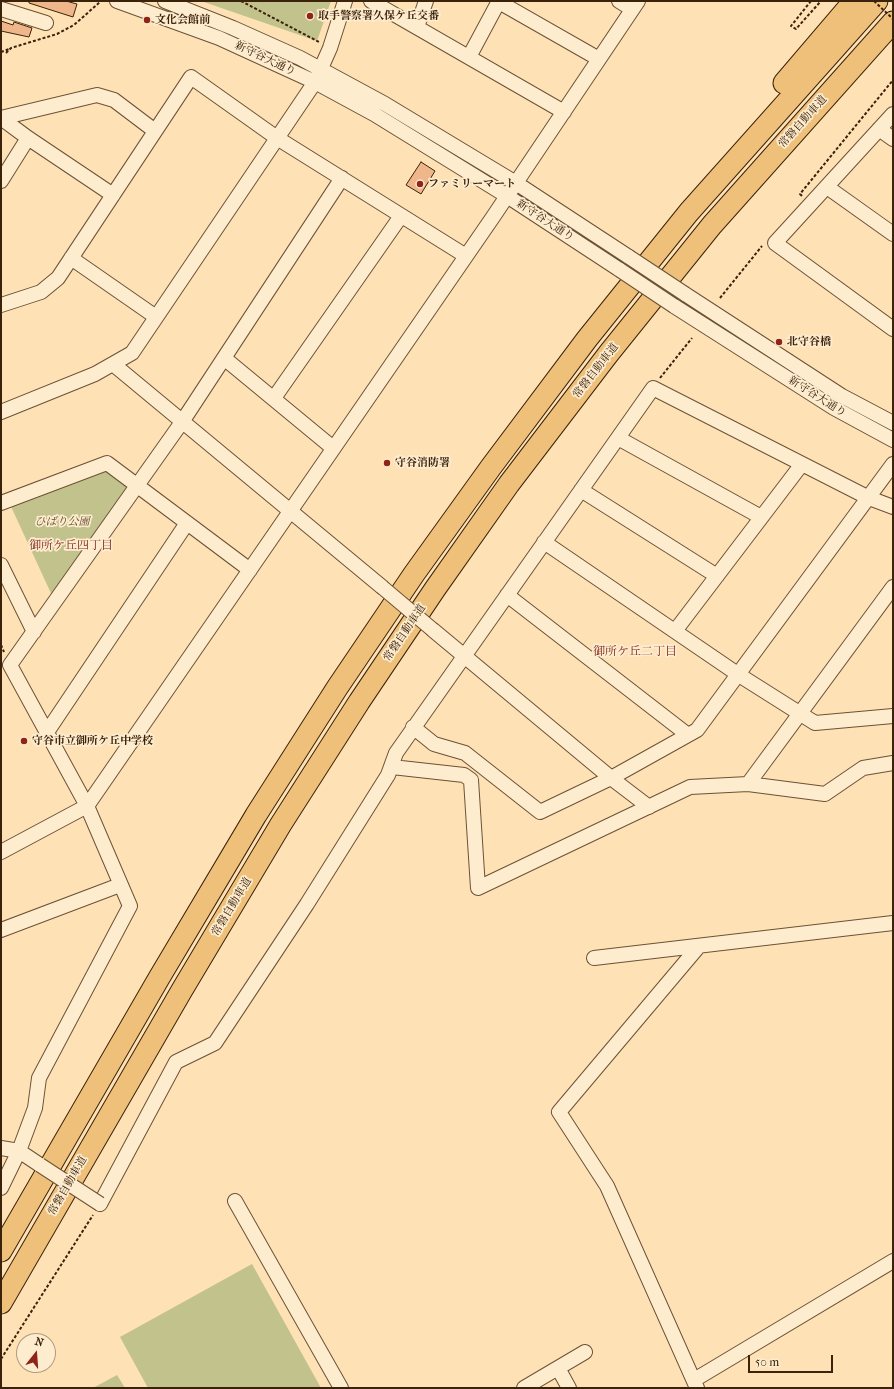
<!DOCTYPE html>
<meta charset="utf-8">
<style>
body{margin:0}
#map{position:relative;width:894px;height:1389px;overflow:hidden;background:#fee1b5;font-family:"IM FELL French Canon",serif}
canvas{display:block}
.frame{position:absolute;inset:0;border:2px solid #3b220a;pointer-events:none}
.north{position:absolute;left:16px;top:1333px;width:40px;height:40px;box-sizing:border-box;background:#feeccf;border:1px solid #b09b80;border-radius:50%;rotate:17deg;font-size:11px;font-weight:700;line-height:16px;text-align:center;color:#3b220a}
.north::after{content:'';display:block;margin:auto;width:14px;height:18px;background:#8f2418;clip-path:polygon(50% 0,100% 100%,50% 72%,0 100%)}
.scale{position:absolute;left:748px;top:1355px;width:85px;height:18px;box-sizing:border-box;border:2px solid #3b220a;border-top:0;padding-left:5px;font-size:12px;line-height:14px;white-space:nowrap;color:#3b220a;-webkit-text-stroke:3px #feeccf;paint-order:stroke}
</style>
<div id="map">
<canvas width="894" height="1389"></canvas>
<div class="frame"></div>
<div class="north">N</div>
<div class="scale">50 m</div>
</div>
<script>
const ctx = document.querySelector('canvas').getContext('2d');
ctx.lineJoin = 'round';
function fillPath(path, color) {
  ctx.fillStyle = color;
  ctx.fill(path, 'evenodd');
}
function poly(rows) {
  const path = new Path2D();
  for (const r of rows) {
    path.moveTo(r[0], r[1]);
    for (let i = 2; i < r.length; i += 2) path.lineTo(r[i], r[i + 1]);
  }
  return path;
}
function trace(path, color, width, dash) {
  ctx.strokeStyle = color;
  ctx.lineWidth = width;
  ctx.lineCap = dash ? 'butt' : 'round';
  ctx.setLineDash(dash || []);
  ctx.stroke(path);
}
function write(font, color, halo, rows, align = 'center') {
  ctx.font = font + ' "IM FELL French Canon","Noto Serif JP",serif';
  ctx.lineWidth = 3.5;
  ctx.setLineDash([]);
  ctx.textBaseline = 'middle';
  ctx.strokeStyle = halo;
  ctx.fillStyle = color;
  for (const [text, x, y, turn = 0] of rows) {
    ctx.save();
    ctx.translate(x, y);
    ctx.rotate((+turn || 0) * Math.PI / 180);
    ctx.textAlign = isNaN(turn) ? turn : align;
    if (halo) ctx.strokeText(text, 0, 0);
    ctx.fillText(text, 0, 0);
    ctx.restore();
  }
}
fillPath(poly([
 [201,1,331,1,317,41],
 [107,463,137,486,55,602,8,500],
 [252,1264,321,1388,148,1388,120,1337],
 [117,1375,125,1388,93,1388]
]), '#c2c28c');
const building = poly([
 [29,1,66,1,77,4,73,17,29,3,29,1],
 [1,21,13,25,14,22,32,28,29,37,1,31,1,21],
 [421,162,435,171,421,194,406,185,421,162]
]);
fillPath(building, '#eeb68a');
trace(building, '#3b220a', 1);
const minor = poly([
 [117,1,219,38,315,82,374,114,507,196,620,270],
 [165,1,233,28,300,58,385,104,516,183,629,257],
 [371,1,564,112],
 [619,1,632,9],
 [499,2,599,59],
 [1,9,46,23],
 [417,27,426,1],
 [469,57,499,1],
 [893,114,775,243,893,329],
 [1,118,97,95,114,100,155,131],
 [1,118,28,138,113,195],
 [879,129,893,139],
 [1,181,28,138],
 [827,187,893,234],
 [71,258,156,317],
 [685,294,842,396,893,423],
 [1,305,41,292,58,278,191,77,277,138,466,256],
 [674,306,834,408,893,440],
 [224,358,333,448],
 [113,364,382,587],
 [274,398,401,216],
 [1,412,95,374,132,353,315,82,330,48,345,1],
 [618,438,761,517],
 [581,490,717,576],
 [1,503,107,463,250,570],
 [544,542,739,675,815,723,893,716],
 [1,565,34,632],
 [507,595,688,735],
 [433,630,611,778,649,807],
 [675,631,802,464],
 [413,727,434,744,465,753,540,812,611,778,697,730,893,464],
 [47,732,187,523],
 [392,767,464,775,471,780,478,888,690,787,748,784,825,794,863,768,893,763],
 [748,784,893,587],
 [1,852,87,806,493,217,638,1],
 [1,930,120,885],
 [594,958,893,923],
 [1,1148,19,1151,40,1165],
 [1,1188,19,1151,35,1108,39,1078,130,906,87,806,10,665,182,422,342,178],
 [235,1201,341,1388],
 [100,1204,176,1062,215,1043,307,904,388,775,396,753,653,388,869,498,893,507],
 [558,1368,569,1388],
 [694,1380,893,1261],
 [524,1388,585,1352],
 [697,1388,607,1186,559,1112,699,946]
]);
const highway = poly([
 [784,83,854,1],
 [1,1251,159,978,256,815,337,688,414,574,491,467,587,339,689,212,877,1],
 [1,1303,182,990,281,824,359,702,435,589,509,484,609,353,712,225,893,22]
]);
trace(minor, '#6c5235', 16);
trace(highway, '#3b220a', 23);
trace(poly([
 [241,1,319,42],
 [811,1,791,26,796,29,821,1],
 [1,52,9,49],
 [6,53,11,48,57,34,74,25,101,1],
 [802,196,800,194,893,80],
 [720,298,762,246],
 [660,378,692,338],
 [1,645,4,652],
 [1,1359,93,1215]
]), '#3b220a', 2, [3, 2]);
trace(minor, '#feeccf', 14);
trace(highway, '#efc07a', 21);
const minorBridge = poly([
 [629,257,685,294],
 [620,270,674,306],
 [382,587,433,630],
 [40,1165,100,1204]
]);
trace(minorBridge, '#6c5235', 16, []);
trace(poly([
 [874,1,893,19]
]), '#3b220a', 2, [3, 2]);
trace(minorBridge, '#feeccf', 14);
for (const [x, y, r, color] of [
 [310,16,4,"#8f2418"],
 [147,20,4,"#8f2418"],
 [420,184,4,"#8f2418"],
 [779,342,4,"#8f2418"],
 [387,463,4,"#8f2418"],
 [24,741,4,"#8f2418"]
]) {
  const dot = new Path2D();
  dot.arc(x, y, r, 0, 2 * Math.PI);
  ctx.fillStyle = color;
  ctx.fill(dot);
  trace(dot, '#feeccf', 1.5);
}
write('bold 11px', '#3b220a', '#feeccf', [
 ["取手警察署久保ケ丘交番",318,16],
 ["文化会館前",155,20],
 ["ファミリーマート",428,184],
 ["北守谷橋",787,342],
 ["守谷消防署",395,463],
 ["守谷市立御所ケ丘中学校",32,741]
], 'left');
write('11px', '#3b220a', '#feeccf', [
 ["新守谷大通り",265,59,25],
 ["常磐自動車道",803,122,-48],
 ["新守谷大通り",545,221,33],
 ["常磐自動車道",596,371,-52],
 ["新守谷大通り",817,397,32],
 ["常磐自動車道",405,633,-56],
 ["常磐自動車道",232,907,-59],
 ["常磐自動車道",68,1186,-60]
]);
write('italic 11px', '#5d4a2a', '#feeccf', [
 ["ひばり公園",62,522]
]);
write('12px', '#7a1f14', '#feeccf', [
 ["御所ケ丘四丁目",71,546],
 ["御所ケ丘二丁目",635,652]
]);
</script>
